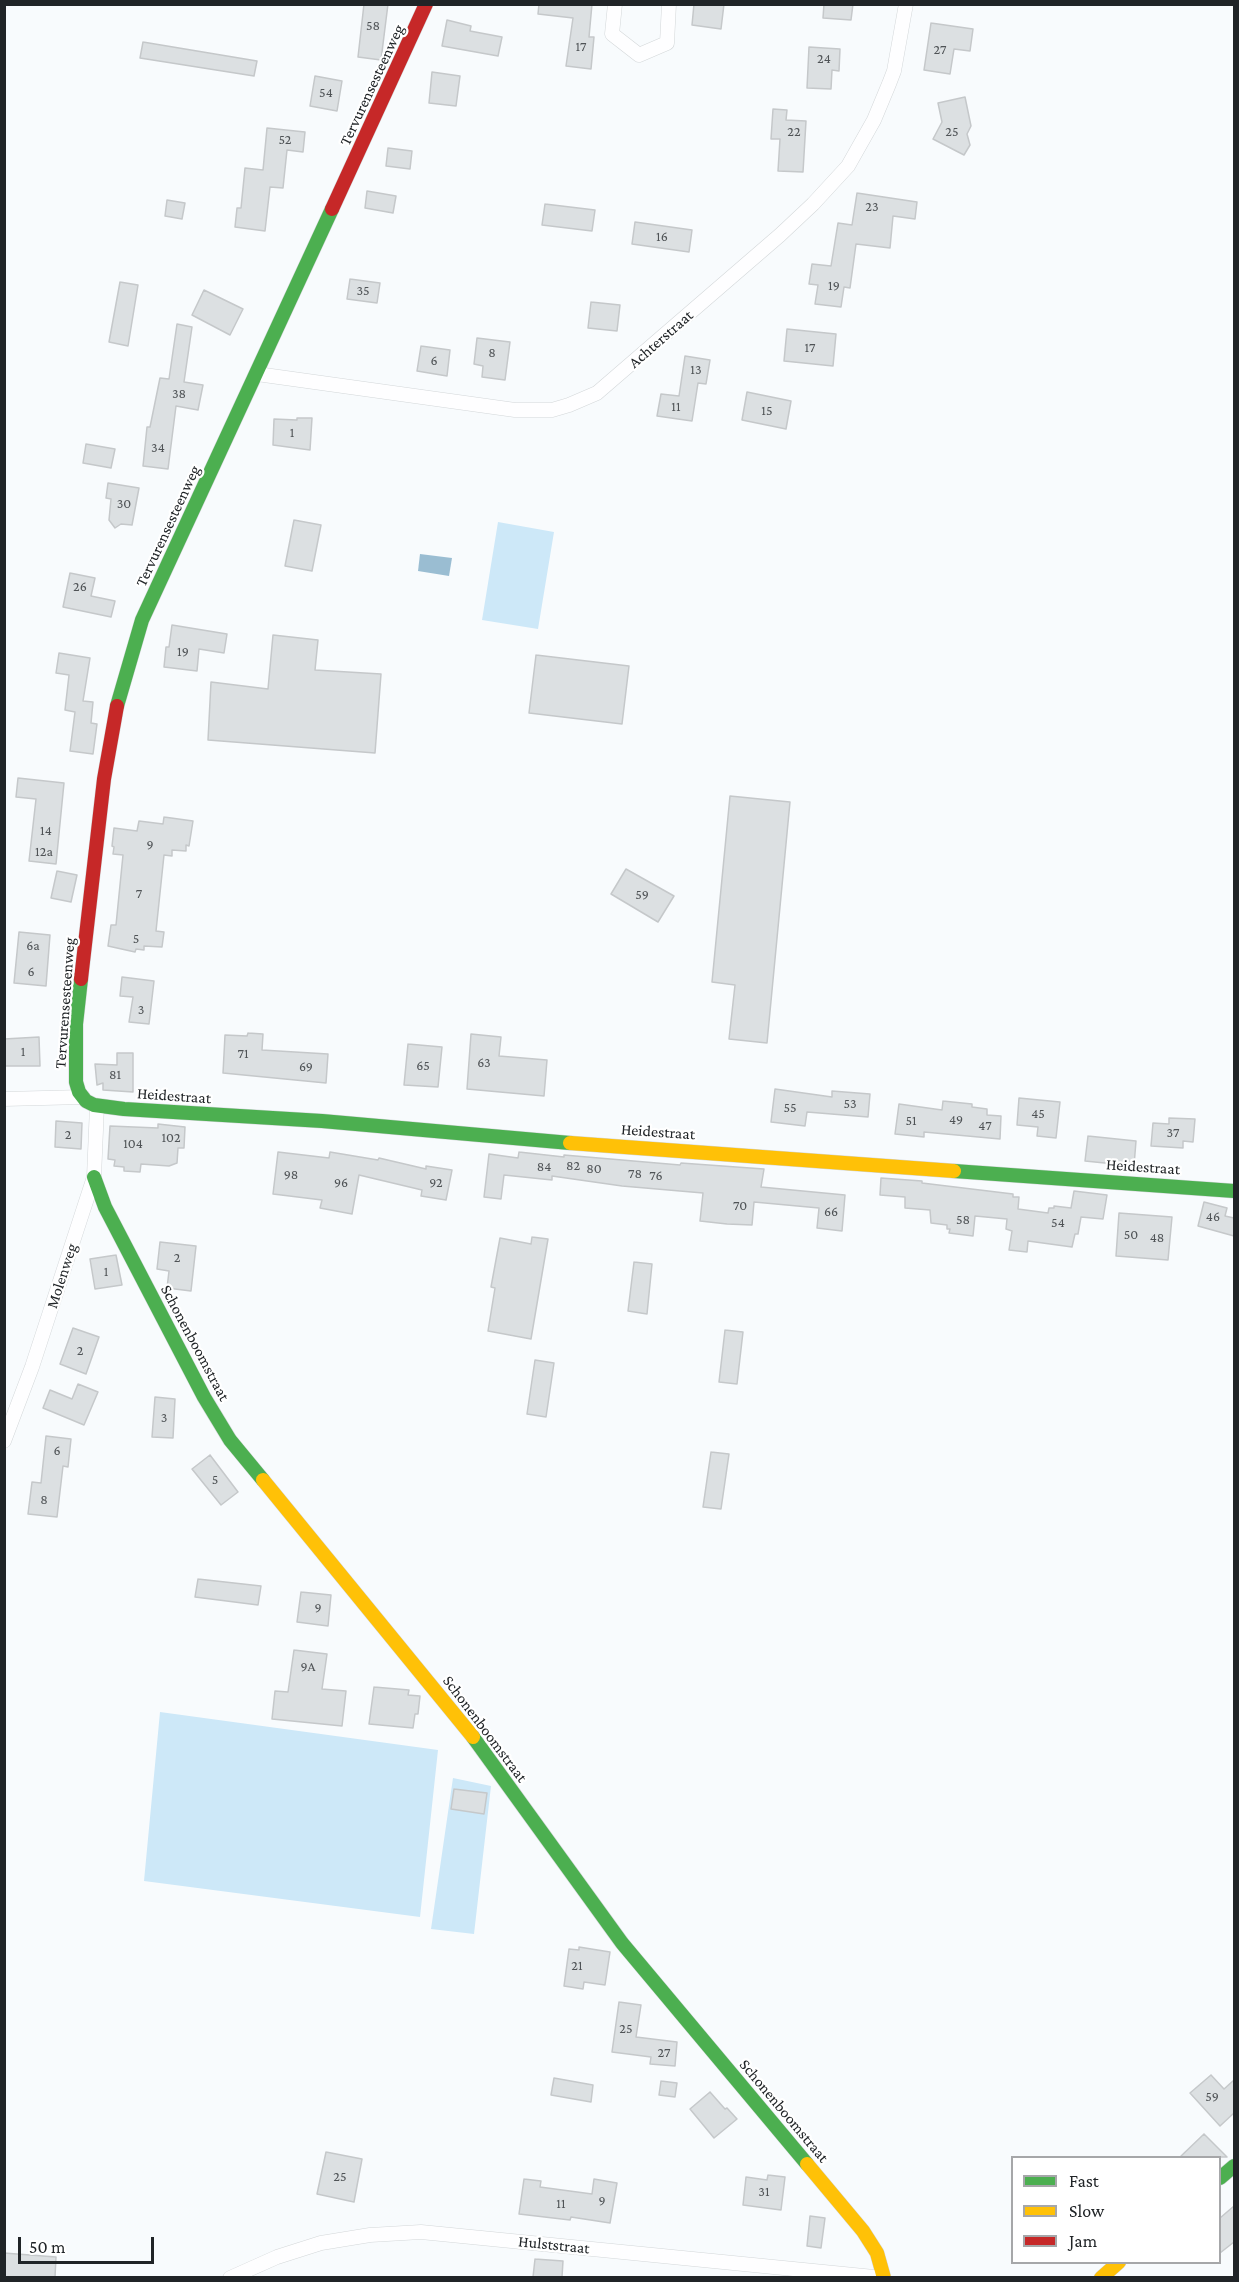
<!DOCTYPE html>
<style>
body{margin:0}
#map{position:relative;width:1239px;height:2282px;overflow:hidden;background:#f8fbfd;font-family:"Crimson Pro",serif}
canvas{display:block}
.frame{position:absolute;inset:0;border:6px solid #202427;pointer-events:none}
.legend{position:absolute;left:1011px;top:2156px;width:210px;height:108px;box-sizing:border-box;background:#fff;border:2px solid #a6a7a9;margin:0;padding:8px 10px;list-style:none;font-size:18px;color:#202427}
.legend li{display:flex;align-items:center;gap:12px;height:30px}
.legend b{width:30px;border:2px solid #a6a7a9}
.scale{position:absolute;left:18px;top:2237px;width:136px;height:27px;box-sizing:border-box;border:3px solid #202427;border-top:0;padding-left:8px;font-size:18px;line-height:21px;white-space:nowrap;color:#202427;-webkit-text-stroke:4px #fff;paint-order:stroke}
</style>
<div id="map">
<canvas width="1239" height="2282"></canvas>
<div class="frame"></div>
<ul class="legend">
<li><b style="height:8px;background:#4caf50"></b>Fast</li>
<li><b style="height:8px;background:#ffc107"></b>Slow</li>
<li><b style="height:8px;background:#c62828"></b>Jam</li>
</ul>
<div class="scale">50 m</div>
</div>
<script>
const ctx = document.querySelector('canvas').getContext('2d');
ctx.lineJoin = 'round';
function fillPath(path, color) {
  ctx.fillStyle = color;
  ctx.fill(path, 'evenodd');
}
function poly(rows) {
  const path = new Path2D();
  for (const r of rows) {
    path.moveTo(r[0], r[1]);
    for (let i = 2; i < r.length; i += 2) path.lineTo(r[i], r[i + 1]);
  }
  return path;
}
function trace(path, color, width, dash) {
  ctx.strokeStyle = color;
  ctx.lineWidth = width;
  ctx.lineCap = dash ? 'butt' : 'round';
  ctx.setLineDash(dash || []);
  ctx.stroke(path);
}
function write(font, color, halo, rows, align = 'center') {
  ctx.font = font + ' "Crimson Pro",serif';
  ctx.lineWidth = 4.5;
  ctx.setLineDash([]);
  ctx.textBaseline = 'middle';
  ctx.strokeStyle = halo;
  ctx.fillStyle = color;
  for (const [text, x, y, turn = 0] of rows) {
    ctx.save();
    ctx.translate(x, y);
    ctx.rotate((+turn || 0) * Math.PI / 180);
    ctx.textAlign = isNaN(turn) ? turn : align;
    if (halo) ctx.strokeText(text, 0, 0);
    ctx.fillText(text, 0, 0);
    ctx.restore();
  }
}
fillPath(poly([
 [498,522,554,532,538,629,482,620],
 [160,1712,438,1750,420,1917,144,1881],
 [453,1778,491,1786,474,1934,431,1929]
]), '#cde8f8');
fillPath(poly([
 [420,554,452,558,449,576,418,571]
]), '#9abdd2');
const building = poly([
 [364,4,388,4,381,60,358,57,364,4],
 [539,4,592,4,589,37,594,37,591,69,566,66,573,18,538,14,539,4],
 [694,4,724,4,721,29,692,25,694,4],
 [824,4,853,4,851,20,823,18,824,4],
 [447,20,471,26,470,31,502,37,498,56,442,46,447,20],
 [931,23,973,29,970,51,954,49,950,74,924,70,931,23],
 [143,42,257,61,254,76,140,58,143,42],
 [809,47,840,49,839,71,832,70,831,89,807,88,809,47],
 [432,72,460,76,456,106,429,103,432,72],
 [315,76,342,81,337,111,310,106,315,76],
 [965,97,971,126,967,134,970,145,964,155,933,139,942,122,938,103,965,97],
 [773,109,787,110,786,120,806,121,803,172,778,171,780,139,771,139,773,109],
 [267,128,305,132,303,152,287,150,283,188,270,187,265,231,235,227,237,208,241,208,245,168,263,170,267,128],
 [388,148,412,151,410,169,386,166,388,148],
 [367,191,396,196,393,213,365,208,367,191],
 [857,193,917,202,915,219,893,216,890,248,856,244,850,288,844,287,841,307,815,304,818,285,809,284,812,264,831,266,838,223,852,225,857,193],
 [167,200,185,203,182,219,165,216,167,200],
 [545,204,595,210,592,231,542,225,545,204],
 [635,222,692,230,689,252,632,244,635,222],
 [350,279,380,283,377,303,347,299,350,279],
 [120,282,138,285,128,346,109,342,120,282],
 [204,290,243,309,230,335,192,315,204,290],
 [591,302,620,305,617,331,588,328,591,302],
 [177,324,192,327,184,382,203,385,198,410,176,406,168,469,143,466,147,427,150,427,160,378,169,379,177,324],
 [787,329,836,334,833,366,784,361,787,329],
 [477,338,510,342,505,380,482,377,483,366,474,364,477,338],
 [421,346,450,350,447,376,417,371,421,346],
 [685,356,710,360,706,384,698,383,692,421,657,416,661,394,679,396,685,356],
 [747,392,791,401,786,429,742,420,747,392],
 [297,418,312,418,310,450,273,445,274,419,297,420,297,418],
 [86,444,115,449,111,468,83,463,86,444],
 [108,483,139,488,132,525,121,524,115,528,109,520,111,499,106,498,108,483],
 [294,520,321,525,312,571,285,566,294,520],
 [70,573,95,578,91,596,115,601,111,617,63,607,70,573],
 [172,625,227,634,224,653,199,649,197,671,164,667,166,647,169,647,172,625],
 [273,635,318,640,315,670,381,674,375,753,208,740,211,682,268,689,273,635],
 [59,653,90,658,83,701,93,702,91,723,97,724,93,754,70,751,75,712,65,710,69,675,56,673,59,653],
 [536,655,629,666,622,724,529,713,536,655],
 [18,778,64,783,56,864,29,861,36,799,16,797,18,778],
 [730,796,790,802,767,1043,729,1039,735,985,712,982,730,796],
 [164,817,193,821,189,846,186,845,186,851,172,850,172,856,164,855,156,931,164,932,162,947,144,946,144,950,136,949,135,952,108,946,111,925,116,925,123,855,113,854,114,847,112,846,114,828,137,831,139,821,163,824,164,817],
 [626,869,674,896,658,922,611,894,626,869],
 [57,871,77,875,71,902,51,898,57,871],
 [19,932,50,935,46,986,14,983,19,932],
 [122,977,154,981,149,1024,129,1022,133,997,120,996,122,977],
 [248,1033,263,1034,262,1050,328,1054,326,1083,223,1073,225,1035,247,1036,248,1033],
 [471,1034,501,1037,499,1056,547,1060,544,1096,467,1089,471,1034],
 [39,1037,40,1066,4,1066,4,1039,39,1037],
 [408,1044,442,1047,438,1087,404,1085,408,1044],
 [117,1053,133,1053,133,1092,103,1090,103,1083,97,1085,95,1064,117,1065,117,1053],
 [775,1089,832,1097,832,1091,870,1094,868,1117,807,1112,805,1126,771,1122,775,1089],
 [1019,1098,1060,1102,1056,1138,1037,1136,1038,1127,1017,1125,1019,1098],
 [943,1101,972,1104,972,1107,987,1109,987,1115,1001,1116,1000,1139,924,1132,924,1137,895,1134,899,1104,942,1110,943,1101],
 [1169,1118,1195,1119,1193,1142,1183,1141,1183,1148,1151,1146,1153,1123,1169,1124,1169,1118],
 [56,1121,82,1123,81,1149,55,1147,56,1121],
 [158,1124,185,1127,184,1148,178,1148,177,1163,169,1166,141,1164,140,1172,124,1171,124,1167,114,1166,115,1160,108,1159,110,1126,158,1128,158,1124],
 [1088,1136,1136,1141,1134,1166,1085,1161,1088,1136],
 [278,1152,329,1158,330,1152,378,1160,379,1158,426,1169,426,1166,452,1170,446,1200,421,1196,422,1190,359,1175,352,1214,320,1208,322,1200,273,1194,278,1152],
 [519,1152,564,1157,564,1155,680,1165,681,1163,764,1169,761,1187,845,1195,842,1231,817,1228,819,1208,754,1202,752,1225,727,1224,700,1221,703,1193,622,1186,552,1176,552,1180,504,1175,501,1199,484,1197,489,1154,518,1158,519,1152],
 [881,1178,922,1181,922,1183,1013,1194,1013,1197,1019,1197,1018,1209,1048,1213,1049,1208,1054,1208,1054,1206,1071,1208,1074,1191,1107,1195,1103,1219,1081,1217,1078,1234,1075,1234,1072,1247,1028,1241,1027,1252,1009,1250,1012,1231,1006,1229,1007,1219,975,1216,973,1236,949,1233,950,1229,947,1229,947,1225,931,1223,930,1210,905,1208,905,1197,880,1195,881,1178],
 [1204,1202,1227,1208,1225,1216,1234,1218,1234,1236,1198,1226,1204,1202],
 [1119,1213,1172,1217,1168,1260,1116,1256,1119,1213],
 [532,1237,548,1239,531,1339,488,1331,495,1288,491,1287,500,1238,531,1244,532,1237],
 [160,1242,196,1246,191,1291,167,1288,169,1271,157,1269,160,1242],
 [116,1255,122,1285,95,1289,90,1259,116,1255],
 [634,1262,652,1264,647,1314,628,1311,634,1262],
 [73,1328,99,1337,86,1374,60,1364,73,1328],
 [725,1330,743,1332,737,1384,719,1382,725,1330],
 [535,1360,554,1363,546,1417,527,1414,535,1360],
 [78,1384,98,1392,84,1425,43,1408,50,1390,72,1399,78,1384],
 [155,1397,175,1399,173,1438,152,1437,155,1397],
 [46,1436,71,1439,68,1467,63,1466,57,1517,28,1514,32,1482,41,1483,46,1436],
 [711,1452,729,1454,721,1509,703,1507,711,1452],
 [210,1455,238,1492,221,1505,192,1469,210,1455],
 [198,1579,261,1586,258,1605,195,1597,198,1579],
 [301,1592,331,1595,328,1626,297,1622,301,1592],
 [294,1650,327,1654,322,1689,346,1691,342,1726,272,1719,275,1691,288,1692,294,1650],
 [374,1687,409,1690,408,1695,420,1696,418,1714,415,1714,413,1728,369,1724,374,1687],
 [454,1789,487,1793,484,1814,451,1809,454,1789],
 [579,1947,610,1952,605,1985,584,1982,583,1989,564,1986,569,1949,579,1950,579,1947],
 [619,2002,641,2005,636,2037,677,2042,675,2066,650,2064,651,2057,612,2052,619,2002],
 [1211,2075,1224,2089,1234,2080,1234,2113,1220,2126,1190,2093,1211,2075],
 [554,2078,593,2085,591,2102,551,2095,554,2078],
 [661,2081,677,2083,675,2097,659,2095,661,2081],
 [710,2092,725,2109,727,2108,737,2119,714,2138,690,2109,710,2092],
 [1204,2134,1227,2157,1180,2157,1204,2134],
 [326,2152,362,2159,354,2202,317,2194,326,2152],
 [768,2175,785,2177,781,2210,743,2205,746,2177,767,2180,768,2175],
 [524,2179,541,2181,540,2187,592,2194,594,2179,617,2183,610,2223,571,2217,570,2220,519,2214,524,2179],
 [1234,2206,1234,2242,1220,2253,1220,2218,1234,2206],
 [810,2216,825,2218,821,2248,807,2246,810,2216],
 [4,2253,56,2257,55,2277,4,2277,4,2253],
 [535,2259,563,2261,562,2277,533,2277,535,2259]
]);
fillPath(building, '#dce0e2');
trace(building, '#c5c8ca', 1.5);
const street = poly([
 [615,4,612,34,639,55,667,43,669,4],
 [257,374,515,410,552,410,569,405,597,393,780,235,813,204,848,166,874,120,889,84,894,71,906,4],
 [4,1099,83,1097],
 [4,1441,32,1367,94,1177,97,1106],
 [230,2278,277,2257,321,2243,370,2235,421,2232,884,2278]
]);
const fast = poly([
 [117,706,142,620,332,209],
 [81,979,76,1024,76,1082,79,1092,86,1101,94,1105,124,1109,322,1121,570,1143],
 [954,1171,1234,1191],
 [94,1177,105,1207,204,1397,230,1440,263,1480],
 [473,1737,622,1943,807,2164],
 [1220,2178,1234,2166]
]);
const slow = poly([
 [570,1143,954,1171],
 [263,1480,473,1737],
 [807,2164,863,2231,877,2253,884,2278],
 [1101,2278,1119,2262]
]);
const jam = poly([
 [332,209,426,4],
 [81,979,104,779,117,706]
]);
trace(street, '#d3d7d9', 15);
trace(fast, '#d3d7d9', 15);
trace(slow, '#d3d7d9', 15);
trace(jam, '#d3d7d9', 15);
trace(street, '#fefeff', 14);
trace(fast, '#4caf50', 14);
trace(slow, '#ffc107', 14);
trace(jam, '#c62828', 14);
write('14px', '#4f5356', null, [
 ["58",373,26],
 ["17",581,47],
 ["27",940,50],
 ["24",824,59],
 ["54",326,93],
 ["22",794,132],
 ["25",952,132],
 ["52",285,140],
 ["23",872,207],
 ["16",662,237],
 ["19",834,286],
 ["35",363,291],
 ["17",810,348],
 ["8",492,353],
 ["6",434,361],
 ["13",696,370],
 ["38",179,394],
 ["11",676,407],
 ["15",767,411],
 ["1",292,433],
 ["34",158,448],
 ["30",124,504],
 ["26",80,587],
 ["19",183,652],
 ["14",46,831],
 ["9",150,845],
 ["12a",44,852],
 ["7",139,894],
 ["59",642,895],
 ["5",136,939],
 ["6a",33,946],
 ["6",31,972],
 ["3",141,1010],
 ["1",23,1052],
 ["71",243,1054],
 ["63",484,1063],
 ["65",423,1066],
 ["69",306,1067],
 ["81",115,1075],
 ["53",850,1104],
 ["55",790,1108],
 ["45",1038,1114],
 ["49",956,1120],
 ["51",911,1121],
 ["47",985,1126],
 ["37",1173,1133],
 ["2",68,1135],
 ["102",171,1138],
 ["104",133,1144],
 ["82",573,1166],
 ["84",544,1167],
 ["80",594,1169],
 ["78",635,1174],
 ["98",291,1175],
 ["76",656,1176],
 ["96",341,1183],
 ["92",436,1183],
 ["70",740,1206],
 ["66",831,1212],
 ["46",1213,1217],
 ["58",963,1220],
 ["54",1058,1223],
 ["50",1131,1235],
 ["48",1157,1238],
 ["2",177,1258],
 ["1",106,1272],
 ["2",80,1351],
 ["3",164,1418],
 ["6",57,1451],
 ["5",215,1480],
 ["8",44,1500],
 ["9",318,1608],
 ["9A",308,1667],
 ["21",577,1966],
 ["25",626,2029],
 ["27",664,2053],
 ["59",1212,2097],
 ["25",340,2177],
 ["31",764,2192],
 ["9",602,2201],
 ["11",561,2204]
]);
write('16px', '#202427', '#fff', [
 ["Tervurensesteenweg",372,85,-65],
 ["Achterstraat",661,339,-41],
 ["Tervurensesteenweg",168,526,-65],
 ["Tervurensesteenweg",65,1003,-86],
 ["Heidestraat",174,1096,4],
 ["Heidestraat",658,1132,4],
 ["Heidestraat",1143,1167,4],
 ["Molenweg",62,1276,-72],
 ["Schonenboomstraat",195,1343,62],
 ["Schonenboomstraat",485,1729,53],
 ["Schonenboomstraat",784,2111,50],
 ["Hulststraat",554,2245,6]
]);
</script>
